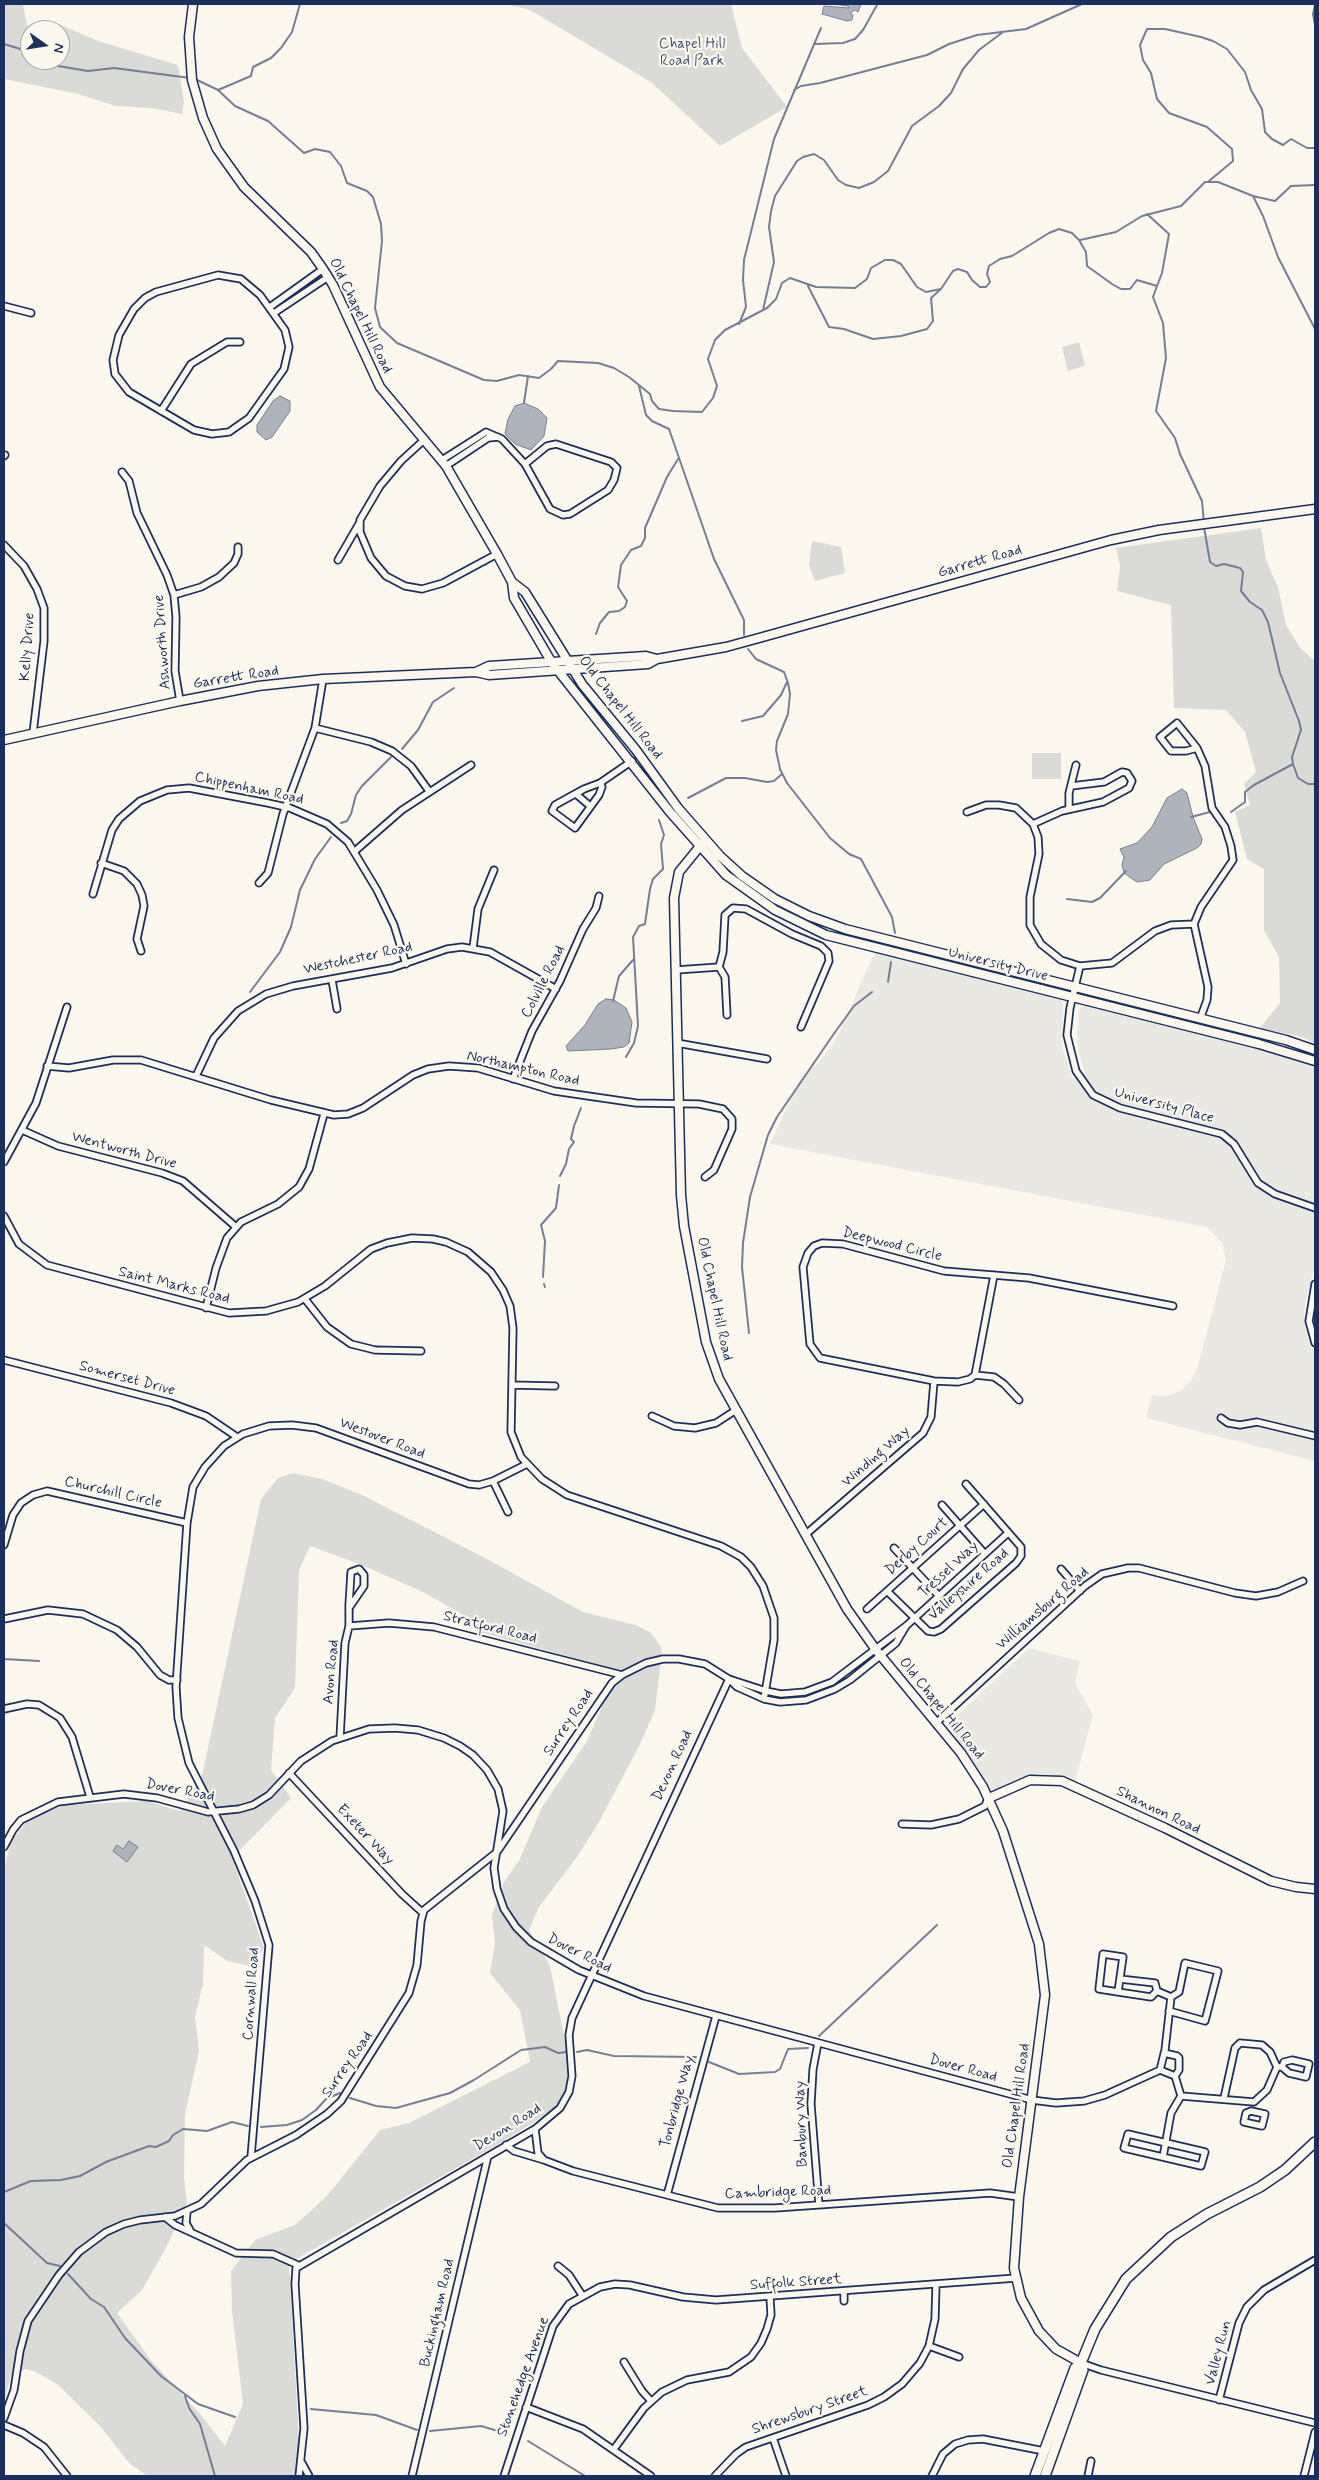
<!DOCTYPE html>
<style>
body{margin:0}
#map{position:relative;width:1319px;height:2480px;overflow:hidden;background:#fbf7ec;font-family:Mynerve,sans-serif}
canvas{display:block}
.frame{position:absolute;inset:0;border:5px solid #1b2f5e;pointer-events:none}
.north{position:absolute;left:20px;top:20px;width:50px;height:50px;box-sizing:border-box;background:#fbf7ec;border:1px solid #a1a7b3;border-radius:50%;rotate:103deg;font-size:14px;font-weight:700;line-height:20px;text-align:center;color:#1b2f5e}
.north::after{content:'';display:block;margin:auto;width:18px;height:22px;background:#1b2f5e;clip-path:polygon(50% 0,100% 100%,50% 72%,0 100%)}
</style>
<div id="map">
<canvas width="1319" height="2480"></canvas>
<div class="frame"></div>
<div class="north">N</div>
</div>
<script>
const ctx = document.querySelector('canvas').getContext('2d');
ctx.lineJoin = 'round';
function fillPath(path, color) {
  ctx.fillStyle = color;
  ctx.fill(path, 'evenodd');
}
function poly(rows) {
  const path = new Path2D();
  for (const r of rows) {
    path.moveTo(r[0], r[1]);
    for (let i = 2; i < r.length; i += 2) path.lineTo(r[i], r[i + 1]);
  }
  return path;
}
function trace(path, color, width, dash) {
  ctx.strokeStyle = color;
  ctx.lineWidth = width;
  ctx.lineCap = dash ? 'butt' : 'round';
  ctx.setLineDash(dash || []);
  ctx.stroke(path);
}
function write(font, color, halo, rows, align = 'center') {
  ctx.font = font + ' Mynerve,sans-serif';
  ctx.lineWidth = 4.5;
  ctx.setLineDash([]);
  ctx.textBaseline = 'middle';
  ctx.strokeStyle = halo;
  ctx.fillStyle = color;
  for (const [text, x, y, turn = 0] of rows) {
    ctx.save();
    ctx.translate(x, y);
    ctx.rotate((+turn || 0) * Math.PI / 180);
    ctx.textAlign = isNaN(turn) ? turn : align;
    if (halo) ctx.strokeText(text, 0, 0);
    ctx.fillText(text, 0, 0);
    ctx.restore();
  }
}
fillPath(poly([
 [875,952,1061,1000,1063,1005,1062,1046,1072,1078,1085,1073,1078,1050,1077,1034,1079,1009,1084,1006,1284,1055,1315,1066,1315,1266,1307,1295,1304,1315,1307,1336,1315,1355,1315,1461,1146,1418,1152,1395,1166,1396,1180,1391,1190,1382,1197,1369,1226,1260,1222,1243,1207,1227,770,1144,801,1077,817,1064,835,1042],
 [1029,1648,1080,1661,1075,1683,1093,1715,1075,1781,1056,1775,1038,1774,1020,1778,993,1791,947,1725]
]), '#eae8e2');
fillPath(poly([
 [4,4,23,4,27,25,61,25,98,41,178,65,184,102,182,114,152,108,116,106,78,94,4,79],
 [30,30,60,30,60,60,30,60],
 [506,4,731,4,742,48,787,107,720,146,651,82,530,10],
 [1079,342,1085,366,1068,371,1062,347],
 [1261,528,1266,560,1278,587,1286,625,1300,648,1315,661,1315,1043,1302,1037,1260,1028,1280,1003,1279,957,1264,930,1264,869,1247,859,1235,812,1250,805,1244,784,1256,772,1245,732,1226,710,1174,708,1171,605,1117,591,1120,566,1116,548],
 [812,541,841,547,845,573,815,581,809,565],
 [1032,753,1061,753,1061,779,1032,779],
 [293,1473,322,1479,362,1495,485,1558,583,1612,635,1625,650,1632,660,1645,662,1652,655,1710,640,1744,599,1822,577,1857,539,1907,529,1930,550,1966,569,2061,569,2083,559,2102,548,2113,504,2141,289,2263,299,2441,295,2476,148,2476,130,2464,100,2426,57,2384,36,2372,25,2369,11,2376,4,2401,4,1868,11,1842,29,1819,65,1805,146,1801,180,1811,202,1776,261,1499,278,1478],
 [310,1546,362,1565,423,1592,460,1613,476,1631,618,1670,587,1741,542,1807,519,1861,504,1882,492,1915,495,1943,490,1973,520,2010,530,2062,409,2123,380,2130,327,2196,295,2225,255,2240,231,2271,232,2311,243,2404,225,2446,201,2415,150,2359,117,2313,142,2290,167,2246,187,2203,184,2178,185,2114,199,2051,195,2017,203,1984,204,1945,227,1961,250,1966,264,1948,232,1858,291,1798,271,1770,275,1718,295,1688,299,1570]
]), '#dadad7');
const water = poly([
 [833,4,861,4,858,12,855,10,850,13,853,15,852,20,847,21,822,14,824,6,849,8,848,6,833,4],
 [280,396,290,401,290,411,272,437,266,440,257,432,257,425,273,401,280,396],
 [524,403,538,409,547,418,544,436,531,450,515,444,505,434,508,419,515,406,524,403],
 [1182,789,1187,793,1193,817,1202,839,1201,844,1197,848,1164,864,1150,880,1137,882,1124,873,1122,865,1124,857,1120,849,1137,843,1152,827,1167,798,1182,789],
 [606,999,614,1000,626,1008,632,1022,629,1043,624,1047,611,1049,568,1051,566,1046,585,1025,598,1004,606,999],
 [129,1841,138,1847,127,1862,113,1851,117,1845,123,1849,129,1841]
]);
fillPath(water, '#afb3bb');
trace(water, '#747e96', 1);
trace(poly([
 [1315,5,1313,14,1315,25],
 [4,44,30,52],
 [814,44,843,43,855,39,863,30,877,5],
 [48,60,58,66,88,71,114,68,190,78],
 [195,79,218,90,235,106,268,121,304,153,315,149,330,152,341,166,347,183,367,191,373,197,381,224,382,241,375,308,380,327,397,343,484,380,497,381,519,375,539,378,551,369,558,361,598,363,614,368,629,377,650,394,652,401,659,409,673,411,702,412,713,398,717,386,708,359,715,340,725,330,767,308,776,299,782,283,790,278,816,287,855,288,867,279,871,268,885,260,893,260,901,264,917,287,926,292,941,289,953,271,958,269,967,272,972,280,980,287,986,287,990,282,987,274,989,266,1000,259,1012,256,1049,233,1059,229,1072,233,1079,240,1086,252,1087,266,1112,284,1121,289,1130,289,1137,280,1157,286,1162,273,1169,234,1147,214],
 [218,90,251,76,253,67,271,58,281,48,292,32,300,4],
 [794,90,801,86,820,83,927,55,949,44,977,35,1026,29,1082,4],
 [1209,181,1233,161,1232,149,1207,127,1169,113,1157,99,1151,73,1143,60,1140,45,1147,29,1165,29,1201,37,1213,41,1227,49,1245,72,1251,90,1262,109,1265,132,1272,139,1283,145,1291,139,1307,148,1315,148],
 [1253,196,1263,216,1278,257,1315,329],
 [1080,240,1116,232,1142,216,1181,206,1205,182,1218,182,1253,196,1275,201,1291,186,1315,185],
 [808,286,829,327,844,329,873,339,901,336,927,329,933,321,931,298,941,289],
 [1157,286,1153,297,1163,323,1166,358,1156,411,1175,438,1180,454,1202,501,1204,523],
 [763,310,774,262,769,227,771,211,775,196,797,161,803,157,814,154,824,160,838,180,846,185,859,188,874,182,888,171,912,126,939,106,951,93,963,69,979,50,1003,32],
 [739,324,746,307,743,280,744,260,774,139,821,28],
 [639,386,646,415,652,421,669,429,714,559,744,620,744,635],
 [524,403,528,376],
 [1204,527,1210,562,1216,566,1224,564,1240,568,1243,572,1241,591,1250,602,1262,610,1268,622,1280,673,1299,721,1301,730,1292,757,1293,764,1298,778,1308,784,1315,784],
 [596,634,600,623,609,612,619,611,625,607,627,601,618,587,621,565,631,550,641,546,645,538,645,528,667,477,678,459],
 [748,649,756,659,784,672,788,683,790,694,788,714,777,741,776,750,780,769,787,783,830,838,849,854,861,859,892,917,895,933],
 [742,721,763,716,781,695,787,682],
 [402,749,418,730,433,702,454,688],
 [688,798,726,778,745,778,767,782,774,781,782,774],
 [1231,812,1245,802,1245,792,1254,785,1293,764],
 [1191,817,1210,812],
 [341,823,347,821,351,814,356,795,362,786,391,757],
 [1067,899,1092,902,1100,898,1126,871],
 [888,982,891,962],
 [250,992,280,952,291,927,300,890,315,859,331,837],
 [613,1001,619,976,633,960],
 [626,1057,634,1043,638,1026,633,937,639,926,645,924,650,889,653,879,663,869,661,844,664,835,659,820],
 [560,1176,566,1164,569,1149,574,1142,571,1139,574,1126,581,1108],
 [543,1277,545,1241,541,1225,556,1208,559,1185],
 [544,1284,545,1287],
 [749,1333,742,1267,743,1243,750,1197,768,1135,777,1117,833,1035,854,1006,872,992],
 [4,1659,39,1661],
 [819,2036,937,1925],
 [577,2052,587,2050,614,2056,696,2057],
 [709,2062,739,2074,775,2072,780,2069,788,2049,808,2048],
 [350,2098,376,2106,396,2108,450,2093,474,2080,521,2050,545,2047,558,2053,567,2052],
 [261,2127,287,2125,302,2120,316,2110,326,2099,340,2093],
 [4,2192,31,2181,61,2180,80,2176,106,2162,149,2146,156,2147,169,2141,173,2135,183,2129,207,2131,232,2122,248,2126],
 [4,2223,47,2263,60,2266],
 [68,2274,91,2299,104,2307,125,2338,161,2376,198,2404,235,2417],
 [185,2396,189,2408,200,2424,215,2476],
 [311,2409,376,2415,417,2430],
 [430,2431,481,2426,508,2434],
 [528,2441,585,2476]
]), '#747e96', 2);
const street = poly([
 [218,275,241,279,260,295,285,330,289,347,284,369,249,418,229,432,212,434,194,430,129,392,115,374,113,360,119,335,134,309,145,298,156,292,218,275],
 [4,306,31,313],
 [270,307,323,269],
 [274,313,328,277],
 [161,411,191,364,227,342,240,342],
 [425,439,401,461,380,486,360,520,360,532,371,558,386,576,405,586,422,589,443,583,497,554],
 [556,444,611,462,617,468,614,480,608,490,570,514,563,515,550,509,525,464,547,446,556,444],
 [4,456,5,455],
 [442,460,486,432,502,439,525,464],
 [446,466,488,438,498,437],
 [122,472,129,481,137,513,167,575,174,595,176,617,175,671,180,701],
 [4,545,24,566,37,589,44,608,44,641,33,733],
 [338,560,360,522],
 [174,595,201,587,219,577,234,563,238,554,238,547],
 [315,728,371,742,392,751,411,766,429,791],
 [1197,748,1186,751,1171,751,1160,737,1177,723,1197,748,1205,766,1212,808,1225,827,1231,846,1233,860,1201,907,1194,924,1208,987,1207,1000,1200,1019],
 [600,783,602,787,599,795,575,828,552,811,555,805,584,789,600,783,632,761],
 [576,794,590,806],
 [1069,809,1069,793,1076,765],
 [967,812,986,805,999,805,1016,808,1033,824,1038,837,1039,854,1030,897,1030,925,1041,944,1061,960,1080,966,1112,963,1155,931,1171,925,1194,924],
 [1033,824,1062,811,1103,802,1129,788,1132,781,1127,773,1122,772,1104,782,1071,786],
 [355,851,402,810,471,765],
 [101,863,124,871,137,884,142,895,144,906,137,939,141,951],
 [259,883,268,873,283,814,315,728,323,679],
 [93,894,112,830,119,819,140,801,167,790,189,788,268,803,290,808,327,824,348,842,377,890,394,925,406,964],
 [473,948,478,909,494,870],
 [1080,966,1070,1008,1067,1035,1076,1071,1093,1095,1120,1108,1222,1134,1234,1144,1258,1183,1275,1194,1315,1208],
 [719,967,725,977,727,1015],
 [676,970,719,967,723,952,725,915,733,908,746,909,792,934,821,946,828,953,829,961,801,1027],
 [332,980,337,1009],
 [677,1043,767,1059],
 [47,1066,69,1068,113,1060,141,1060,271,1100,334,1115,348,1114,363,1108,413,1075,428,1069,449,1066,478,1068,554,1091,636,1103,699,1104,723,1109,732,1119,732,1129,714,1170,705,1177],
 [196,1076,214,1038,238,1011,266,994,293,986,392,968,447,949,462,947,490,952,556,989],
 [513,1079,532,1031,560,981,583,929,596,908,599,896],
 [22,1130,58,1146,162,1173,183,1181,236,1227],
 [4,1162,36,1103,67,1007],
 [4,1216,19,1244,47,1265,229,1313,266,1311,298,1302,325,1286,371,1249,387,1243,412,1238,433,1239,446,1242,468,1252,491,1272,503,1290,510,1306,513,1328,511,1432,521,1457,542,1479,567,1495,721,1546,741,1557,751,1567,763,1586,774,1618,774,1640,764,1699],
 [1315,1284,1309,1321,1315,1343],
 [305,1299,327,1327,351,1344,375,1350,421,1351],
 [206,1308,216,1268,227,1238,241,1222,278,1204,299,1187,309,1169,324,1114],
 [4,1360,171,1403,206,1416,237,1437],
 [975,1375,994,1275],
 [512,1385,555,1386],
 [1019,1400,1004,1384,994,1377,975,1375,970,1379,958,1382,934,1381,820,1358,810,1344,803,1267,808,1253,814,1246,822,1243,843,1244,944,1271,1029,1278,1173,1306],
 [652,1416,674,1426,695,1428,716,1423,736,1410],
 [1221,1418,1228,1423,1240,1425,1257,1422,1315,1436],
 [493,1481,508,1512],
 [942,1505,985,1554],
 [805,1535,923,1433,931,1417,934,1381],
 [4,1545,13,1515,21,1503,33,1495,47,1491,187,1523],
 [894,1548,939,1596],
 [1061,1569,1080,1591],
 [887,1591,928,1631,934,1632,941,1629,1016,1563,1021,1556,1021,1547,966,1484],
 [867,1609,984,1504],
 [4,1619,48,1610,83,1614,117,1630,137,1647,160,1675,169,1680,177,1680],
 [349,1626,389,1623,434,1627,622,1675],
 [729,1679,766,1691,781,1694,805,1692,832,1682,906,1626,1008,1533],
 [4,1709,27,1704,39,1705,60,1718,72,1737,90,1797],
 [936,1723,1085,1586,1102,1574,1128,1568,1139,1568,1235,1593,1256,1596,1278,1592,1303,1581],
 [340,1738,345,1643,349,1626,349,1605,351,1572,359,1569,364,1575,364,1586,349,1608],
 [289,1773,402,1894,423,1913],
 [902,1824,931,1825,959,1819,985,1806,988,1798],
 [4,1847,13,1830,21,1820,58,1802,124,1794,157,1798,208,1812,239,1809,253,1805,269,1795,301,1761,332,1741,369,1729,395,1728,418,1730,444,1738,460,1746,473,1755,487,1770,498,1789,503,1811,494,1868,497,1889,504,1909,516,1927,531,1942,579,1970,644,1996,1032,2100,1056,2103,1084,2101,1105,2095,1160,2070,1175,2076,1181,2096],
 [1157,1991,1171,1997,1179,1992,1185,1963,1218,1971,1205,2021,1169,2011],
 [1118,1992,1123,1957,1103,1954,1099,1989,1118,1992,1151,1997,1157,1991,1155,1983,1120,1979],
 [818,2043,813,2069,811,2104,819,2205],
 [1164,2053,1177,2056,1179,2058,1179,2070,1175,2076],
 [1292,2060,1309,2064,1306,2077,1289,2073,1282,2067,1284,2062,1292,2060],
 [1160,2070,1165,2050,1171,1997],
 [1181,2096,1254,2102,1267,2090,1277,2067,1282,2067],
 [1224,2098,1235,2048,1240,2043,1262,2045,1270,2052,1277,2067],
 [1251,2111,1265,2114,1262,2126,1244,2122,1246,2113,1251,2111],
 [535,2129,538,2153,544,2160,573,2171,718,2208,775,2208,990,2193,1019,2197],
 [1128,2134,1205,2152,1201,2166,1124,2148,1128,2134],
 [506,2145,514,2151,544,2160],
 [251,2157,269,1945,255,1901,234,1851,189,1763,178,1718,176,1687,187,1523,193,1487,205,1467,224,1446,243,1434,269,1426,292,1425,316,1428,469,1484,479,1485,493,1481,527,1464],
 [1163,2157,1171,2113,1181,2096],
 [667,2195,716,2016],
 [187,2212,186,2223,190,2230],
 [165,2217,175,2225,236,2253,273,2254,298,2265],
 [558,2266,569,2275,582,2295],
 [844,2291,844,2301],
 [929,2346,959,2357],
 [624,2362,642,2391,651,2401],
 [1081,2363,1101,2370,1315,2423],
 [1219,2400,1239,2323,1247,2307,1264,2290,1315,2260],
 [526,2407,583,2429,651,2476],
 [4,2418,14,2390,20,2351,28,2321,59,2275,79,2252,106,2232,124,2224,140,2220,175,2216,201,2204,247,2160,296,2135,327,2114,341,2101,409,1993,417,1965,421,1921,424,1910,497,1852,612,1683,622,1675,646,1663,663,1659,679,1659,705,1664,729,1679,737,1687,764,1699,780,1702,806,1700,835,1689,850,1680,896,1643,906,1626],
 [4,2425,23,2433,44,2447,67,2476],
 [773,2438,786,2476],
 [614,2449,644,2408,662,2392,687,2380,729,2372,751,2357,761,2343,767,2329,771,2315,770,2297],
 [302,2463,309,2476],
 [299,2476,304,2428,295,2284,296,2268,535,2129,560,2108,569,2092,572,2076,569,2035,572,2018,729,1679],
 [412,2476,488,2156],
 [504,2476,553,2326,569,2304,600,2287,615,2284,630,2285,683,2297,716,2300,1016,2278],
 [715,2476,736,2454,746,2447,868,2405,884,2397,902,2384,920,2363,929,2346,935,2319,936,2285],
 [932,2476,943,2454,955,2444,968,2440,983,2439,1044,2451],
 [1088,2476,1091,2461],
 [1304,2476,1315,2432]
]);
const secondary = poly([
 [193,4,189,37,192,80,203,118,217,149,244,187,311,252,323,269,333,285,380,387,446,466,497,554,512,582,514,598,552,663,670,812,726,875,775,910,826,935,1259,1044,1315,1061],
 [512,582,525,592,582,684,636,750,678,808,720,856,742,876,775,899,809,916,845,929,1286,1040,1315,1050],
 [476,672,489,666,646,656,657,659],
 [4,740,180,701,258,686,323,679,476,672,489,675,648,664,657,659,726,647,759,638,1111,540,1159,530,1315,509],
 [705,840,679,872,674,898,681,1195,684,1226,706,1342,719,1379,847,1609,876,1650,961,1753,983,1787,1003,1831,1039,1944,1045,1995,1019,2197,1014,2268,1021,2298,1039,2331,1056,2349,1081,2363],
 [989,1798,1030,1780,1062,1781,1165,1828,1271,1881,1296,1887,1315,1889]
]);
const primary = poly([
 [1035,2476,1075,2368,1081,2363,1095,2329,1126,2279,1171,2237,1207,2214,1260,2187,1285,2170,1315,2142],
 [1045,2476,1083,2370,1081,2363]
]);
trace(street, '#1b2f5e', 9);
trace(secondary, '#1b2f5e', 11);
trace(primary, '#1b2f5e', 12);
trace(street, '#fbf7ec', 5.5);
trace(secondary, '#fbf7ec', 8);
trace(primary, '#fbf7ec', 9);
write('15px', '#415176', '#fbf7ec', [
 ["Chapel Hill",692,45],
 ["Road Park",692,62]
]);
write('15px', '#1b2f5e', '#fbf7ec', [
 ["Old Chapel Hill Road",360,316,64],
 ["Garrett Road",980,562,-16],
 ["Ashworth Drive",163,642,-94],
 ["Kelly Drive",28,647,-86],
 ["Garrett Road",236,678,-9],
 ["Old Chapel Hill Road",620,708,52],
 ["Chippenham Road",249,789,12],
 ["Westchester Road",358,959,-12],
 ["University Drive",998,965,14],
 ["Colville Road",544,982,-63],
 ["Northampton Road",523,1069,13],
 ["University Place",1164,1106,15],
 ["Wentworth Drive",124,1151,15],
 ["Deepwood Circle",892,1245,14],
 ["Saint Marks Road",174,1286,14],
 ["Old Chapel Hill Road",714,1299,78],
 ["Somerset Drive",127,1379,15],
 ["Westover Road",382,1439,21],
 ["Winding Way",876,1457,-41],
 ["Churchill Circle",113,1493,13],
 ["Derby Court",917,1547,-42],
 ["Tressel Way",949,1570,-43],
 ["Valleyshire Road",969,1585,-41],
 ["Williamsburg Road",1043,1609,-41],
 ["Stratford Road",490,1628,14],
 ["Avon Road",332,1672,-85],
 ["Old Chapel Hill Road",941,1709,51],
 ["Surrey Road",569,1723,-56],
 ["Devon Road",673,1766,-65],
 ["Dover Road",180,1791,11],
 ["Shannon Road",1158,1811,26],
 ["Exeter Way",365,1835,47],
 ["Dover Road",579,1954,27],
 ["Cornwall Road",252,1994,-86],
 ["Surrey Road",348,2065,-55],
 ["Dover Road",963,2069,15],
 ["Tonbridge Way",678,2102,-75],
 ["Old Chapel Hill Road",1017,2106,-82],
 ["Banbury Way",802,2124,-92],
 ["Devon Road",508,2128,-32],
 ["Cambridge Road",778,2193,-2],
 ["Suffolk Street",796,2283,-4],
 ["Buckingham Road",438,2313,-77],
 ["Valley Run",1219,2353,-75],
 ["Stonehedge Avenue",524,2377,-70],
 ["Shrewsbury Street",810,2411,-19]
]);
</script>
